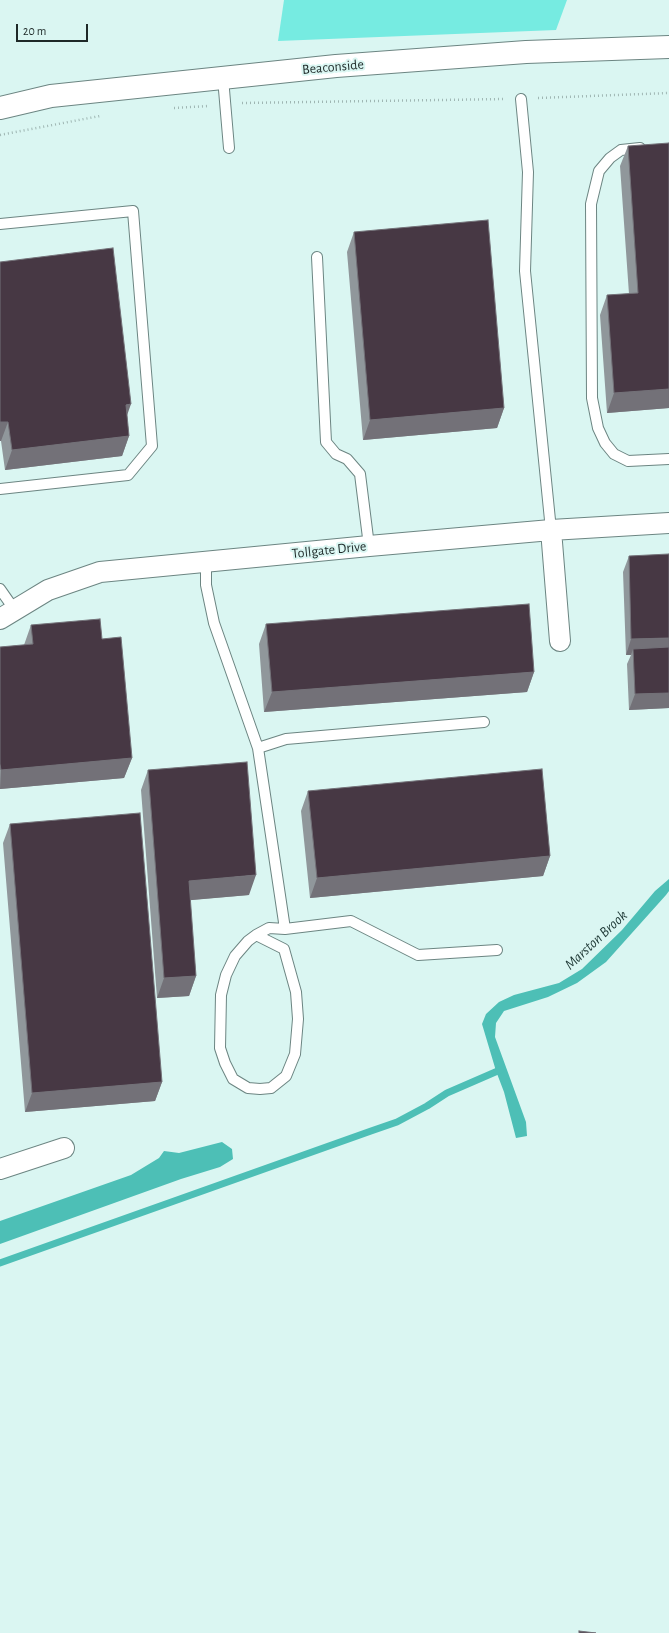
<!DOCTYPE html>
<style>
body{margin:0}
#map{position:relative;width:669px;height:1633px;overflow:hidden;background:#daf6f2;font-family:"Alegreya Sans",sans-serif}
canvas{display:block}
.scale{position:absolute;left:16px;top:24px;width:72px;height:18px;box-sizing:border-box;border:2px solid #1e2928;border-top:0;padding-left:5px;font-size:12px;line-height:14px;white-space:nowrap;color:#1e2928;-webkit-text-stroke:3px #daf6f2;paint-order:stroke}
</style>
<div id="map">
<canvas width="669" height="1633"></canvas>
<div class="scale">20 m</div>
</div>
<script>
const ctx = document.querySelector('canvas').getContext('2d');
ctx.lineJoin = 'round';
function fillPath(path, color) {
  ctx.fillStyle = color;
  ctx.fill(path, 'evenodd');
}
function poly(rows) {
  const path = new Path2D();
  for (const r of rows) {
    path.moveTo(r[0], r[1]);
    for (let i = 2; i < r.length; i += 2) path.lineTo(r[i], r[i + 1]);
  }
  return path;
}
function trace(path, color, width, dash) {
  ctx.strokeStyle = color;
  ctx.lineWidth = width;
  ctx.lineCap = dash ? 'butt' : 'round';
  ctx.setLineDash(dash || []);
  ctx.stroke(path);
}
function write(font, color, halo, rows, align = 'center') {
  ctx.font = font + ' "Alegreya Sans",sans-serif';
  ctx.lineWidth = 4;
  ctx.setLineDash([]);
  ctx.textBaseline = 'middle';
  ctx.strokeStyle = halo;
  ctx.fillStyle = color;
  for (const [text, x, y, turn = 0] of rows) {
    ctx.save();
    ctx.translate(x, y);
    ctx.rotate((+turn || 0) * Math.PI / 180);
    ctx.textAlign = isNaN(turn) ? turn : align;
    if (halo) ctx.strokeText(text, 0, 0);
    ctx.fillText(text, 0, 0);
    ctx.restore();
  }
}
fillPath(poly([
 [284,0,567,0,556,30,278,41]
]), '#76ebe1');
fillPath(poly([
 [669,879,669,891,666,895,606,962,577,983,548,997,504,1011,496,1023,495,1037,526,1122,527,1136,516,1138,504,1092,496,1071,482,1024,486,1014,499,1002,514,995,559,983,582,969,622,930,655,891],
 [222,1142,232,1149,233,1159,220,1167,181,1179,0,1244,0,1221,131,1175,159,1158,164,1151,179,1153]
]), '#4dbfb6');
trace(poly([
 [0,1263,371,1131,397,1122,427,1106,447,1093,500,1070]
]), '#4dbfb6', 7);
const service = poly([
 [223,78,229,148],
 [521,99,528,172,525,271,551,530],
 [640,148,621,150,610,158,599,171,591,204,592,398,598,428,605,443,614,454,628,461,669,459],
 [0,224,133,211,152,446,128,475,0,489],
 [317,257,326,442,336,454,347,459,360,474,369,546],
 [206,562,206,585,214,623,258,748,286,739,484,722],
 [0,589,14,609],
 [258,748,285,929,351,921,418,955,497,950],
 [256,935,284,949,296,992,298,1019,295,1054,286,1076,271,1088,260,1089,248,1088,233,1079,225,1063,220,1048,221,995,226,975,235,956,248,941,256,935,269,928,285,929]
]);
const minor = poly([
 [551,530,560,641],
 [0,619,48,590,100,572,369,546,551,530,669,523],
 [0,1169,64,1148]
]);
const trunk = poly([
 [0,108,51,96,336,66,526,52,669,47]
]);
trace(service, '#6c8582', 12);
trace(minor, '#6c8582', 22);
trace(trunk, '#6c8582', 24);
trace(poly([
 [538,98,669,93],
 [242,103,505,99],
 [174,108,209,106],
 [0,135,100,116]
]), '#9fb6b3', 2.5, [1, 3]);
trace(service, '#fff', 10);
trace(minor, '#fff', 20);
trace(trunk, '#fff', 22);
fillPath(poly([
 [628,146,669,408,607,413,600,315,607,295,629,294,620,166],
 [354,232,504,408,497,428,363,440,347,252],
 [0,262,127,415,129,436,122,456,5,470,1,441,0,441],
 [629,556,669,708,629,710,627,664,631,655,626,655,623,572],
 [266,624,534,672,527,692,264,712,259,644],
 [31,625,102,639,132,758,124,778,0,789,0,647,24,645],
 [148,770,249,895,190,900,196,976,189,996,157,998,141,790],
 [308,791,550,856,543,876,310,898,301,811],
 [10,824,162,1082,155,1101,25,1112,3,843]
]), '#90979b');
fillPath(poly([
 [669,389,669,408,607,413,614,393],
 [131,404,124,424,126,405],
 [504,408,497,428,363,440,370,420],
 [0,422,8,422,1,441,0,441],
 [129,436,122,456,5,470,12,450],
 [669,638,669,654,633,649,631,655,626,655,631,639],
 [534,672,527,692,264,712,272,692],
 [669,693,669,708,629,710,635,694],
 [132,758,124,778,0,789,1,770],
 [550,856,543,876,310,898,317,878],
 [256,875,249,895,181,901,189,881],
 [196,976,189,996,157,998,164,978],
 [162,1082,155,1101,25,1112,32,1093]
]), '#737178');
const building = poly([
 [669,143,669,389,614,393,607,295,638,293,628,146,669,143],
 [488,220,504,408,370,420,354,232,488,220],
 [113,248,131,404,126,405,129,436,12,450,8,422,0,422,0,262,113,248],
 [669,554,669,638,631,639,629,556,669,554],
 [529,604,534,672,272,692,266,624,529,604],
 [100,619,102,639,121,637,132,758,1,770,0,764,0,647,33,644,31,625,100,619],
 [669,647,669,693,635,694,633,649,669,647],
 [247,762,256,875,189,881,196,976,164,978,148,770,247,762],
 [542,769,550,856,317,878,308,791,542,769],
 [140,813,162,1082,32,1093,10,824,140,813],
 [579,1631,596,1633,579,1633,579,1631]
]);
fillPath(building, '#473844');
trace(building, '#737178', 1);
write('14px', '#1e2928', '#daf6f2', [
 ["Beaconside",333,67,-5],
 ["Tollgate Drive",329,550,-6]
]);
write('italic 15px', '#203a37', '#daf6f2', [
 ["Marston Brook",596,940,-43]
]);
</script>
